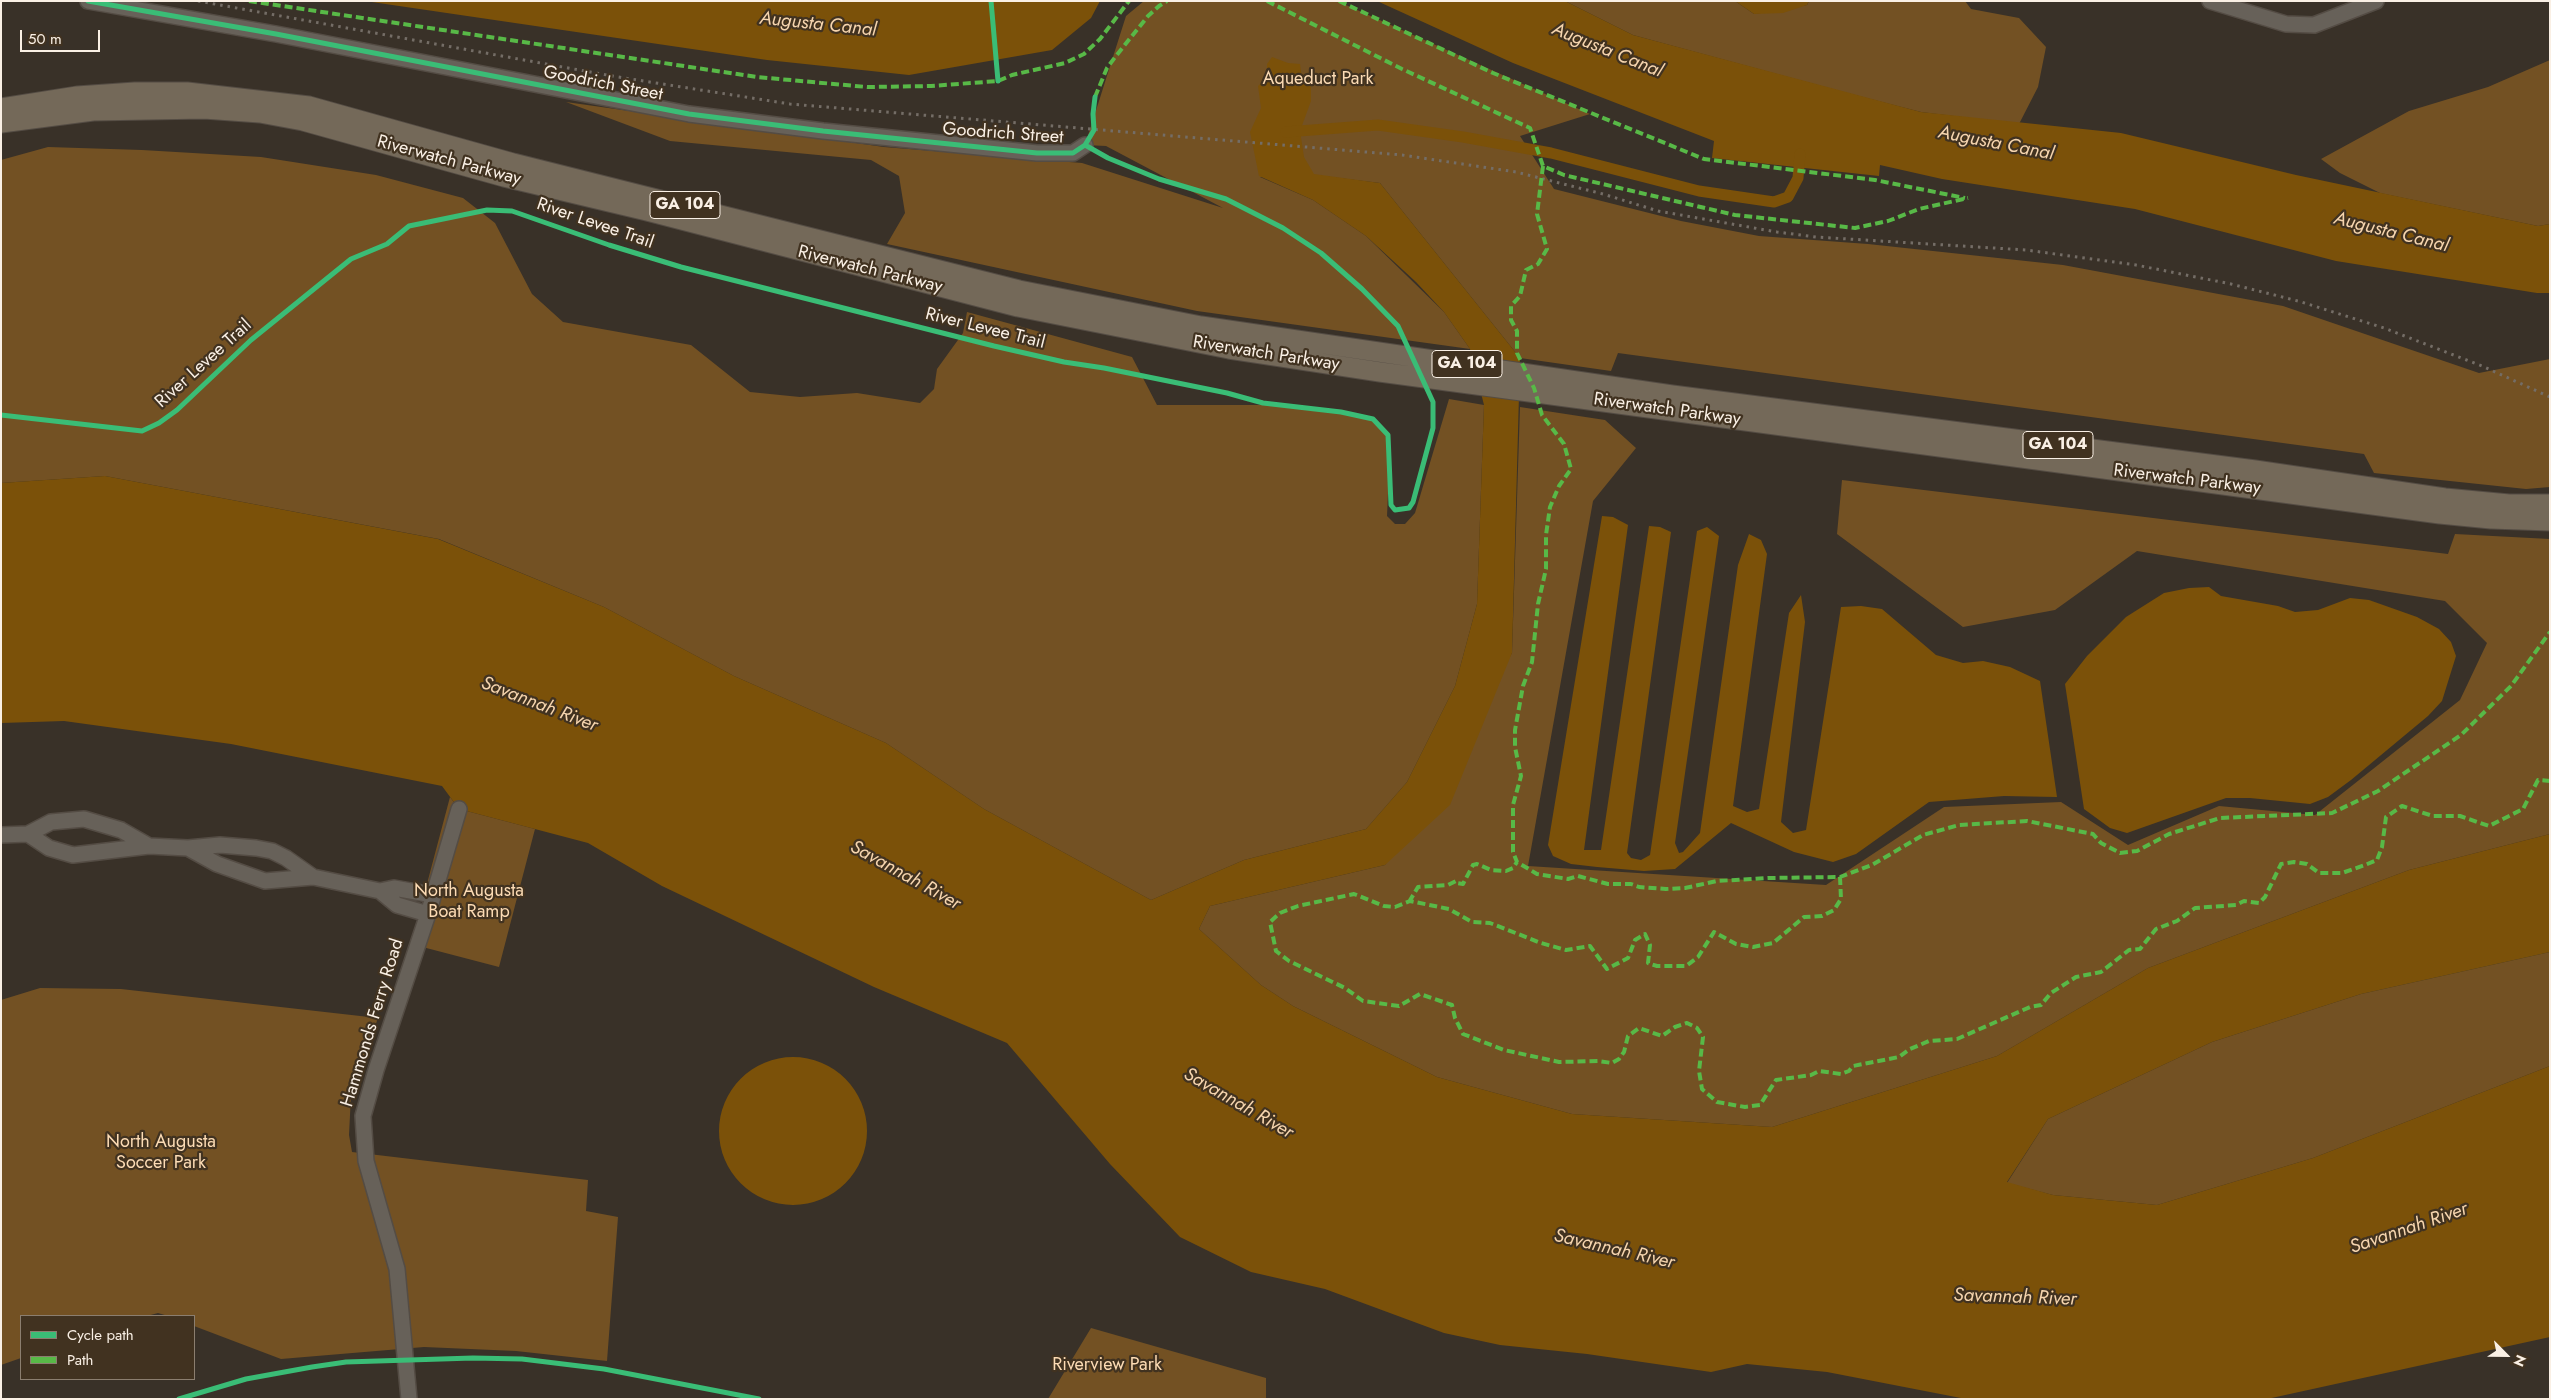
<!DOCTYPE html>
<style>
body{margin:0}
#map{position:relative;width:2551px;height:1400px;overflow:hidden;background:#393128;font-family:Jost,sans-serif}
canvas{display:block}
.frame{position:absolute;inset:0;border:2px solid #faf0e5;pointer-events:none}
.legend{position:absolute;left:20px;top:1315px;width:175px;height:65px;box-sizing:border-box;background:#413220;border:1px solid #8b7e6f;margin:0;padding:6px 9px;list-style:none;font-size:15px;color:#faf0e5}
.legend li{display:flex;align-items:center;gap:10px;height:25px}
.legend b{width:25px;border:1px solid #8b7e6f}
.north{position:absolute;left:2481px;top:1330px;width:50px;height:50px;-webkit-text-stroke:4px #413220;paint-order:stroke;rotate:113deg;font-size:14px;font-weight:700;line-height:20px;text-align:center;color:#faf0e5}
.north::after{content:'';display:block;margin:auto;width:18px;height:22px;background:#faf0e5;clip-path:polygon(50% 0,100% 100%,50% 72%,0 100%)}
.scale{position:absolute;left:20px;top:30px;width:80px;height:22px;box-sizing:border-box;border:2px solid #faf0e5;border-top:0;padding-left:6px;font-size:15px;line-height:18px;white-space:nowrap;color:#faf0e5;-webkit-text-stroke:4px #413220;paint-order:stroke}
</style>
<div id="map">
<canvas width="2551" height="1400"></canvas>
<div class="frame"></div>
<ul class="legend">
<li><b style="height:6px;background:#3abd76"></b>Cycle path</li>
<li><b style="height:6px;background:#58b947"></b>Path</li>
</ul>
<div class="north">N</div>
<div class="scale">50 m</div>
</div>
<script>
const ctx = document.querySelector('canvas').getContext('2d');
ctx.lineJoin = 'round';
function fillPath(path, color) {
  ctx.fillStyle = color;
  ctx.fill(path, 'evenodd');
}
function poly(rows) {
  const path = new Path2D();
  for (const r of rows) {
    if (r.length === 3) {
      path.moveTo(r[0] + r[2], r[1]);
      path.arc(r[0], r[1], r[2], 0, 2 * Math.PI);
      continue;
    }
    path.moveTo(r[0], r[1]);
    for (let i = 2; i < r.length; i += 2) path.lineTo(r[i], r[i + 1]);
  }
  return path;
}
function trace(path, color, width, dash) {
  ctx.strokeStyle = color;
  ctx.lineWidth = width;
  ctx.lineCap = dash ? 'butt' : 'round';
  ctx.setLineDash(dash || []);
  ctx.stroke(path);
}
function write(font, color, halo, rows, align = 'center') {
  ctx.font = font + ' Jost,sans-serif';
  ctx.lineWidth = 4.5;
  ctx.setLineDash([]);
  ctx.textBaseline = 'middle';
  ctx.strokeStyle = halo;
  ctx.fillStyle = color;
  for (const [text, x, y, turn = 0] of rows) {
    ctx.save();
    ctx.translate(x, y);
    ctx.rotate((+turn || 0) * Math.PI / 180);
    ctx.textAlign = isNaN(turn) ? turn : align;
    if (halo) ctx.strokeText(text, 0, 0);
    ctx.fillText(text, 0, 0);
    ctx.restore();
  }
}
fillPath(poly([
 [1144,1,1337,1,1590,114,1520,136,1554,189,1681,221,1759,236,1868,244,2063,265,2283,306,2479,373,2550,359,2550,487,2526,489,2374,473,2364,454,1618,353,1611,371,1520,358,1380,183,1314,175,1260,177,1313,200,1366,236,1444,312,1470,349,1197,311,887,244,905,213,899,176,871,160,670,141,566,102,884,147,1082,163,1223,208,1106,146,1085,145,1126,16],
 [1565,1,1735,1,1754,14,1807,5,1809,1,1965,1,1971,9,2019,18,2046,47,2038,87,2019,124,1921,112,1843,92,1633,35],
 [2550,60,2550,224,2538,226,2380,193,2340,173,2321,159,2409,111,2488,87],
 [48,147,142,150,261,157,376,175,463,198,495,223,532,294,563,322,691,345,750,392,800,397,857,393,920,403,934,389,937,369,963,333,967,312,1132,357,1157,405,1295,405,1320,411,1341,412,1373,419,1388,435,1390,448,1387,516,1395,524,1405,524,1415,513,1449,399,1484,405,1477,604,1455,686,1407,782,1366,829,1244,860,1151,900,984,809,886,743,734,676,604,607,439,539,105,476,1,483,1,160],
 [1520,407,1605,420,1636,448,1593,501,1528,866,1826,885,1944,807,2061,802,2128,845,2219,806,2315,815,2460,700,2487,643,2445,601,2137,551,2055,610,1963,627,1837,534,1842,480,2448,554,2455,534,2550,539,2550,834,2409,870,2148,968,1997,1056,1772,1127,1572,1114,1437,1077,1293,1006,1261,985,1199,929,1210,906,1385,865,1512,653],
 [450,797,459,809,535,829,499,967,411,944],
 [2550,952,2550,1066,2313,1158,2157,1205,2053,1195,2007,1183,2048,1119,2212,1042,2361,994],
 [40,988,121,989,378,1018,351,1095,349,1135,352,1152,588,1180,586,1211,618,1217,607,1361,516,1351,424,1347,281,1359,194,1326,194,1316,168,1316,158,1313,147,1316,21,1316,21,1358,1,1365,1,1000],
 [1091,1328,1266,1378,1266,1399,1048,1399]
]), '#735123');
fillPath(poly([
 [365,1,1100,1,1091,18,1052,50,909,75,767,60],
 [1377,1,1565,1,1633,35,1921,112,2121,133,2296,175,2538,226,2550,224,2550,293,2537,293,2336,261,2135,209,1942,179,1880,165,1879,176,1712,158,1714,141,1513,63],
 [1735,1,1809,1,1807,5,1783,13,1754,14],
 [1272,57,1288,63,1300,64,1302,79,1311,87,1311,101,1300,131,1304,157,1314,174,1380,183,1520,358,1512,653,1450,805,1385,865,1210,906,1199,929,1261,985,1293,1006,1437,1077,1572,1114,1772,1127,1997,1056,2148,968,2409,870,2550,834,2550,952,2361,994,2212,1042,2048,1119,2007,1182,2053,1195,2157,1205,2313,1158,2550,1066,2550,1337,2267,1399,1966,1399,1827,1372,1747,1364,1711,1372,1587,1354,1500,1345,1444,1333,1325,1289,1251,1272,1180,1237,1110,1164,1007,1043,874,987,662,886,588,843,459,809,442,786,231,744,64,721,1,723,1,483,105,476,438,539,604,607,734,676,886,743,984,809,1151,900,1244,860,1366,829,1407,782,1455,686,1477,604,1484,405,1470,349,1444,312,1416,282,1366,236,1313,200,1259,176,1250,132,1261,108,1258,86,1267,77,1267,64],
 [1602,516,1613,517,1628,525,1584,850,1601,850,1649,526,1660,527,1671,532,1627,853,1631,858,1641,860,1650,855,1697,531,1707,527,1719,536,1675,843,1679,853,1683,852,1700,833,1738,565,1749,534,1761,540,1767,554,1733,806,1747,812,1759,809,1789,613,1801,595,1805,622,1781,822,1793,833,1806,830,1841,607,1861,606,1882,609,1936,655,1963,663,1983,661,2010,667,2040,681,2057,797,2004,796,1929,802,1856,854,1833,862,1794,852,1731,823,1675,869,1644,871,1597,867,1571,864,1553,856,1548,845],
 [2209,587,2221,596,2278,606,2295,612,2318,610,2350,598,2369,600,2417,617,2439,629,2451,642,2456,656,2442,701,2428,716,2351,780,2328,797,2310,804,2250,798,2226,798,2127,833,2110,828,2084,809,2065,684,2087,656,2126,617,2164,593,2189,588],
 [793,1131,74]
]), '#7b5109');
trace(poly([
 [1286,132,1378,125,1463,137,1551,153,1699,191,1774,202,1788,197,1798,178,1800,154]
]), '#7b5109', 11);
const minor = poly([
 [88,1,276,34,689,114,823,131,1037,153,1073,153,1085,145],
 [2210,1,2286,24,2314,25,2376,1],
 [28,834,49,848,73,855,149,846,188,848,220,845,256,848,272,851,286,858,313,877],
 [1,835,28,834,51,822,84,819,121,830,149,846],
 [188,848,217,864,265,881,313,877,380,891,394,888,433,895],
 [380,891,397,905,428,914],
 [409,1399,397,1269,366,1161,363,1116,376,1070,428,914,459,809]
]);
const major = poly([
 [1,108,77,96,135,92,187,92,309,106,513,163,1019,290,1201,326,1672,395,2255,470,2445,498,2509,504,2550,504],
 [1,123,93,111,204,109,260,113,303,121,504,177,647,211,1018,307,1229,349,1380,372,2440,514,2491,519,2550,521]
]);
trace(minor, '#544c44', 18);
trace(major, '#544c44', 21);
trace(minor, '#676159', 15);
trace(major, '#746959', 19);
trace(poly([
 [198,1,618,77,790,104,1402,155,1516,172,1603,194,1658,211,1777,232,1816,237,2026,250,2136,265,2231,284,2298,301,2384,328,2482,366,2550,397]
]), '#746d66', 3, [2.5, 5]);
trace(poly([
 [249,1,757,77,867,87,931,86,998,81,1012,75,1065,63,1084,54,1100,39,1129,1],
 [1267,1,1402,69,1530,128,1543,166,1564,175,1735,215,1855,228,1888,221,1919,209,1968,198],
 [1339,1,1493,73,1704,159,1875,180,1965,198],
 [1095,97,1107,68,1116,56,1148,16,1159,6,1167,1],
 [1543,166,1537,214,1547,249,1538,264,1526,270,1520,296,1511,306,1511,320,1517,331,1517,353,1534,388,1542,415,1564,444,1571,469,1559,486,1550,507,1546,535,1546,569,1538,604,1532,662,1523,686,1515,730,1515,747,1521,776,1513,805,1513,852,1517,862,1537,874,1568,879,1578,876,1608,884,1631,884,1639,887,1666,889,1685,888,1717,881,1768,878,1840,877,1872,865,1923,835,1959,825,2027,821,2093,834,2101,843,2120,853,2137,851,2169,834,2220,818,2332,813,2378,791,2461,735,2511,686,2550,632],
 [1840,877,1841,899,1834,910,1822,916,1804,917,1773,943,1753,947,1736,944,1714,932,1698,957,1686,966,1657,966,1648,963,1650,945,1645,934,1635,940,1628,958,1607,969,1590,946,1566,950,1541,943,1490,923,1472,922,1449,909,1410,901,1395,907,1384,906,1354,894,1298,906,1280,913,1270,922,1276,951,1289,961,1345,988,1363,1001,1399,1006,1420,994,1452,1005,1455,1018,1463,1034,1504,1050,1559,1062,1598,1061,1612,1063,1619,1059,1624,1052,1628,1036,1639,1028,1662,1036,1675,1027,1687,1023,1697,1028,1703,1037,1699,1071,1702,1089,1717,1102,1745,1107,1760,1105,1776,1080,1811,1075,1819,1071,1841,1074,1849,1071,1853,1066,1899,1057,1910,1049,1929,1041,1957,1039,2030,1007,2041,1005,2051,993,2076,977,2101,972,2129,950,2140,949,2156,929,2177,921,2195,908,2236,905,2244,901,2259,903,2265,897,2281,864,2294,862,2307,864,2319,873,2342,873,2365,865,2377,860,2382,847,2386,817,2402,806,2433,816,2460,816,2489,826,2523,809,2538,780,2550,781],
 [1409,902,1418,887,1448,885,1456,881,1457,883,1463,884,1473,865,1477,864,1491,870,1506,871,1513,868,1517,862]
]), '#58b947', 4, [8, 4]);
trace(poly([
 [88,1,276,34,689,114,823,131,1037,153,1073,153,1085,145,1094,130,1093,114,1095,97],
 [991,1,998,81],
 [1,415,142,431,159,423,177,410,251,340,351,259,387,244,409,226,487,210,512,211,609,245,681,267,994,346,1064,362,1104,368,1227,393,1263,403,1341,412,1373,419,1388,435,1391,505,1395,510,1409,508,1413,502,1433,428,1433,402,1398,326,1362,289,1321,253,1283,228,1226,199,1159,179,1108,158,1085,145],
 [179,1399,246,1379,312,1367,346,1362,473,1358,522,1359,604,1369,759,1399]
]), '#3abd76', 5);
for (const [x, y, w] of [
 [685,205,70],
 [1467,364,70],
 [2058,445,70]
]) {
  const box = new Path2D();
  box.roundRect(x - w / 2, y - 13.5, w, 27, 4);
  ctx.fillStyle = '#413220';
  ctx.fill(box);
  trace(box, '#faf0e5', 1);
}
write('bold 16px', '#faf0e5', null, [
 ["GA 104",685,205],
 ["GA 104",1467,364],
 ["GA 104",2058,445]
]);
write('18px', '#fcdbb4', '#413220', [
 ["Aqueduct Park",1318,80],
 ["North Augusta",469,892],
 ["Boat Ramp",469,913],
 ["North Augusta",161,1143],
 ["Soccer Park",161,1164],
 ["Riverview Park",1107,1366]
]);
write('18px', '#faf0e5', '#413220', [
 ["Goodrich Street",603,84,11],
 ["Goodrich Street",1003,134,4],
 ["Riverwatch Parkway",449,161,15],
 ["River Levee Trail",595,224,19],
 ["Riverwatch Parkway",870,270,14],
 ["River Levee Trail",985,329,14],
 ["Riverwatch Parkway",1266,354,9],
 ["River Levee Trail",204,364,-42],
 ["Riverwatch Parkway",1667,410,8],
 ["Riverwatch Parkway",2187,480,7],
 ["Hammonds Ferry Road",373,1023,-73]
]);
write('italic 19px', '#f6d5ae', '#413220', [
 ["Augusta Canal",818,25,6],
 ["Augusta Canal",1607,51,22],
 ["Augusta Canal",1996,144,11],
 ["Augusta Canal",2391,233,14],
 ["Savannah River",539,705,21],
 ["Savannah River",905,876,29],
 ["Savannah River",1238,1104,30],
 ["Savannah River",2409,1229,-19],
 ["Savannah River",1614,1250,13],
 ["Savannah River",2015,1298,2]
]);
</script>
